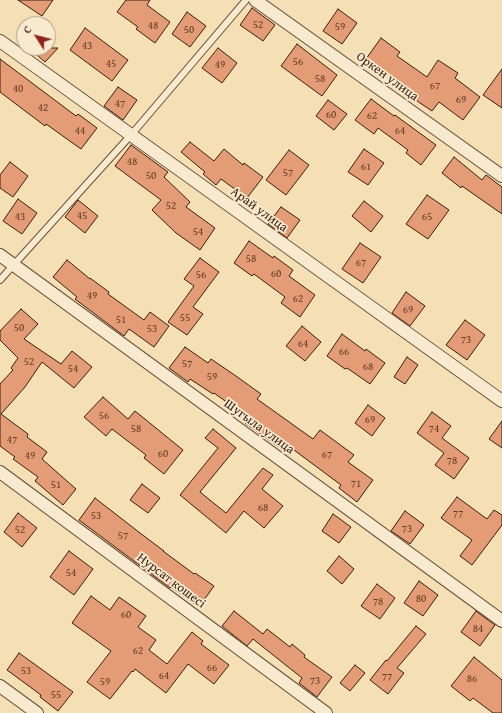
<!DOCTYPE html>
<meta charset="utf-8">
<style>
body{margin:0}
#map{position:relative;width:502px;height:713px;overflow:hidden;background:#f5dfb5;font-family:"Gentium Book Plus",serif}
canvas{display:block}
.north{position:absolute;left:16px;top:16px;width:40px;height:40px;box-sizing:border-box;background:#f8eacf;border:1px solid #ac9982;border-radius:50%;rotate:306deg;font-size:11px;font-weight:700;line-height:16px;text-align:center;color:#3b1f0e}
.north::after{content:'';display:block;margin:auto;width:14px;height:18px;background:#8f2418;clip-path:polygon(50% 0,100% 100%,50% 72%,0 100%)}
</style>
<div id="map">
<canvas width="502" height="713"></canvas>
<div class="north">С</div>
</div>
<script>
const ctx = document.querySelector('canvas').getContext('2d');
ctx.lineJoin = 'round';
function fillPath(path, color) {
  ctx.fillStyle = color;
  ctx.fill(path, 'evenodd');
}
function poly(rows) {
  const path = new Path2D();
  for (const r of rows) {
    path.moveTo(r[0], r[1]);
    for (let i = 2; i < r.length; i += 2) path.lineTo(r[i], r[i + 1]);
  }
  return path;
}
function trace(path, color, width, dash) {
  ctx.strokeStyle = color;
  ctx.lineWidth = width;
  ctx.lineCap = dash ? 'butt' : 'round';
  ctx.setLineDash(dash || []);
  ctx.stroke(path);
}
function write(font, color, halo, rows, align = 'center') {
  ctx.font = font + ' "Gentium Book Plus",serif';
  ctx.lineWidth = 3.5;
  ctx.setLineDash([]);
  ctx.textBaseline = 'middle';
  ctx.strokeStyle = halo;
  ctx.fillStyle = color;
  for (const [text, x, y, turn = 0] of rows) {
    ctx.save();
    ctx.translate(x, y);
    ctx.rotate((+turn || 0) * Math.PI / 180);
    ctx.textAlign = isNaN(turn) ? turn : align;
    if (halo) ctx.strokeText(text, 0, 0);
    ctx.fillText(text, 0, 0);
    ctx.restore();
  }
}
const building = poly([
 [18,0,53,0,42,16,18,0],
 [126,0,150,0,147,5,170,22,155,43,136,29,138,27,117,12,126,0],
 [252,8,275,25,263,41,240,25,252,8],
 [338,9,357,23,342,44,323,31,338,9],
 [187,12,206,26,190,47,172,34,187,12],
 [85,28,128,60,112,81,70,50,85,28],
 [381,38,400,52,397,56,427,77,438,60,458,73,455,78,480,97,463,120,439,102,432,111,411,97,411,98,392,84,395,80,366,59,381,38],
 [297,44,337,75,322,96,281,66,297,44],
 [29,48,58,48,45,62,29,48],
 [218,48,237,63,222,83,202,68,218,48],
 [0,59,76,116,78,114,97,128,81,149,46,124,45,126,0,92,0,59],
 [502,69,502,108,483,95,502,69],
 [118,87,137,100,123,120,104,106,118,87],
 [371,99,394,116,395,115,436,145,421,165,406,153,408,150,378,128,374,134,355,120,371,99],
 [328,100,347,114,334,130,316,116,328,100],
 [190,142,214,161,224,149,243,165,244,163,263,177,247,198,221,179,216,185,203,174,205,172,181,152,190,142],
 [131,145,168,172,164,177,190,202,186,207,215,228,200,250,176,233,152,210,161,200,115,166,131,145],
 [364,149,384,163,368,185,348,172,364,149],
 [289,150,309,165,286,195,266,180,289,150],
 [454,157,482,180,486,175,502,187,502,214,462,186,461,188,442,173,454,157],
 [10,162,28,176,13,197,0,188,0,175,10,162],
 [427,195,449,210,428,239,406,224,427,195],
 [18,199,37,213,22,234,3,221,18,199],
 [78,200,98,216,85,233,65,217,78,200],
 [364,201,383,216,371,232,352,216,364,201],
 [281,207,300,220,287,238,268,224,281,207],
 [249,241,273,258,274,256,293,270,289,276,315,295,300,317,281,303,285,297,254,274,252,276,234,263,249,241],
 [360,243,381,257,363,283,342,269,360,243],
 [200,258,219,272,193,307,203,314,187,335,168,322,194,286,184,279,200,258],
 [67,260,90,279,90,278,109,292,108,294,144,320,150,312,169,326,154,347,129,329,124,336,75,299,77,297,53,277,67,260],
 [406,292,425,306,410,326,392,313,406,292],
 [21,309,38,324,24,339,61,364,72,351,92,367,74,388,42,362,25,387,1,414,28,434,27,437,47,452,42,459,76,489,63,505,35,481,38,477,13,459,15,457,0,446,0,384,13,370,11,368,18,358,0,340,0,331,21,309],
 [465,320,485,335,467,360,446,345,465,320],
 [302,326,321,342,305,361,286,346,302,326],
 [342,334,365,351,366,349,385,363,370,384,347,368,345,369,327,356,342,334],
 [185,347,208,363,211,359,236,376,261,394,257,399,313,439,320,430,354,455,348,462,373,480,357,502,339,488,341,485,294,450,290,455,245,423,249,418,214,393,213,394,190,379,188,382,169,368,185,347],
 [407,357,418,365,405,384,394,377,407,357],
 [103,397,128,419,135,411,183,450,164,474,144,458,146,455,112,429,106,436,84,417,103,397],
 [368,405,385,418,372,436,355,423,368,405],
 [432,412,451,426,442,438,469,458,454,479,435,465,444,453,417,433,432,412],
 [502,421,502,448,489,439,502,421],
 [213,429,236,448,200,492,226,513,263,468,273,475,262,489,283,506,264,528,244,511,226,533,180,495,218,448,205,438,213,429],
 [142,484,160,498,148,513,130,500,142,484],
 [457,497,487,519,494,510,502,515,502,525,472,565,460,556,472,540,441,518,457,497],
 [95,498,140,533,164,551,163,551,194,574,195,573,214,586,199,607,171,587,170,588,79,520,95,498],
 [405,511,424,525,410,544,391,531,405,511],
 [18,513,37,528,22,547,4,532,18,513],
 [333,514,351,527,339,543,322,531,333,514],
 [69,551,93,569,74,595,50,577,69,551],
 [339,556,354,569,342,584,327,571,339,556],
 [419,581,438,595,423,616,404,603,419,581],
 [377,584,395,598,380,619,361,606,377,584],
 [91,596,110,610,119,597,146,616,138,627,156,640,149,650,167,664,192,632,203,641,201,644,229,665,214,684,188,664,166,693,135,669,133,672,132,671,110,699,87,682,111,651,72,623,91,596],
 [234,611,263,634,267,629,290,647,292,644,305,655,304,657,332,677,317,697,299,683,302,678,253,639,247,646,222,626,234,611],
 [476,611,495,625,480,646,461,632,476,611],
 [416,626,426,634,397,668,404,673,388,694,370,680,386,660,387,661,416,626],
 [19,653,73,692,58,711,40,697,41,695,7,670,19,653],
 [474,657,502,680,502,713,493,713,473,698,470,701,451,686,474,657],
 [355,665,365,673,350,691,340,683,355,665]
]);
fillPath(building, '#e39c75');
trace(building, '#3b1f0e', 1);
const lane = poly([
 [0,280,131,135,246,0]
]);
const street = poly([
 [255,0,502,176],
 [0,41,502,401],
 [0,255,502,621],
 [0,472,326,713],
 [0,686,37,713]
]);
trace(lane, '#6a4f38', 8);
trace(street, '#6a4f38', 14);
trace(lane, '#f8eacf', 6);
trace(street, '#f8eacf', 12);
write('11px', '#653e28', null, [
 ["52",258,25],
 ["48",153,26],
 ["59",340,27],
 ["50",189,30],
 ["43",87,46],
 ["56",298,62],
 ["45",111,64],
 ["49",220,65],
 ["58",320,79],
 ["67",435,86],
 ["40",18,89],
 ["69",461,100],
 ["47",120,104],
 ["42",43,108],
 ["60",331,115],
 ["62",372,116],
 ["44",80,131],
 ["64",400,131],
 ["48",132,162],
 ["61",366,167],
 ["57",288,173],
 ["50",151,176],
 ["52",171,206],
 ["45",82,216],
 ["43",20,217],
 ["65",427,217],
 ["54",198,232],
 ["58",251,259],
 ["67",361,263],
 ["60",276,274],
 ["56",201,275],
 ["49",92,296],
 ["62",298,299],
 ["69",408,310],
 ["55",185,318],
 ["51",121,320],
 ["50",19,328],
 ["53",152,329],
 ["73",466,340],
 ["64",303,344],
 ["66",344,352],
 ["52",29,362],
 ["57",187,364],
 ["68",368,367],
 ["54",73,369],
 ["59",212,377],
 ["56",104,416],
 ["69",370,420],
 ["58",136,429],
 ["74",434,429],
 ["47",12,440],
 ["60",163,454],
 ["67",327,455],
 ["49",30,456],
 ["78",452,461],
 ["71",356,484],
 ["51",56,485],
 ["68",263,508],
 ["77",458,514],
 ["53",96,516],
 ["73",407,529],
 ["52",20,530],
 ["57",123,536],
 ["54",71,573],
 ["80",421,599],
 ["78",378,602],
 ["60",126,615],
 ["84",478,629],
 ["62",138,651],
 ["66",212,668],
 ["53",26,671],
 ["64",164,676],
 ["77",387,677],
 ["86",472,679],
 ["73",315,681],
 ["59",105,682],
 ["55",56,695]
]);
write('13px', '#3b1f0e', '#f8eacf', [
 ["Оркен улица",387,77,36],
 ["Арай улица",259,210,36],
 ["Шугыла улица",259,427,36],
 ["Нурсат кошесi",171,581,37]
]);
</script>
